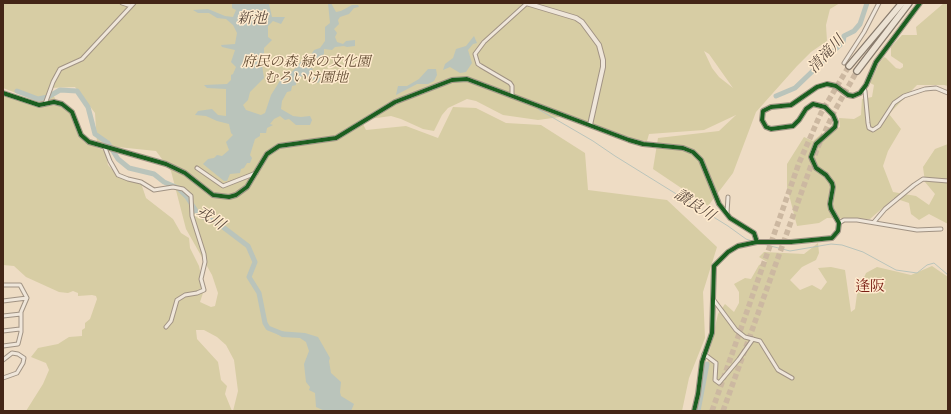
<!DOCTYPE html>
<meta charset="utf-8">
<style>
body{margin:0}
#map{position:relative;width:951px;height:414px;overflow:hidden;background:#eedcc4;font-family:"IM FELL Double Pica",serif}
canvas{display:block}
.frame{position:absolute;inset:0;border:4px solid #442617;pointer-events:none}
</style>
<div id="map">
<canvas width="951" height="414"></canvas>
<div class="frame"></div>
</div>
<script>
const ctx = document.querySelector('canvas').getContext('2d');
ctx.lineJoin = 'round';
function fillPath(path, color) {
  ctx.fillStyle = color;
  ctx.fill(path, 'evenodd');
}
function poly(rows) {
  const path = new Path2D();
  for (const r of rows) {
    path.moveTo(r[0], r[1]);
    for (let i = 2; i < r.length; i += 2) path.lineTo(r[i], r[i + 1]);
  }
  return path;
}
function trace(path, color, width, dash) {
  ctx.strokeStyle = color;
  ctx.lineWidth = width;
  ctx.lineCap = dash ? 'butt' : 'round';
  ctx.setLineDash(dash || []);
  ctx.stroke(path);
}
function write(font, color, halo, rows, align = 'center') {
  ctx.font = font + ' "IM FELL Double Pica","Noto Serif JP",serif';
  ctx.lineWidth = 3;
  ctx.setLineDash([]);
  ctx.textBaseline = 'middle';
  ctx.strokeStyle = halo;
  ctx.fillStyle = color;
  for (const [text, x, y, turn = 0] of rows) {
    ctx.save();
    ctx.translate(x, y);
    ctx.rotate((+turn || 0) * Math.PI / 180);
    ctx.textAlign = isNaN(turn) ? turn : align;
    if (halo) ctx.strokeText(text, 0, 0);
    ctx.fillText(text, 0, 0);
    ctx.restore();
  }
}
fillPath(poly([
 [3,3,840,3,830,9,826,25,827,41,811,52,797,66,756,112,733,173,708,206,653,169,658,138,719,131,736,115,704,130,649,134,647,141,632,140,587,123,560,117,538,120,503,115,476,101,467,99,448,108,442,115,434,131,423,129,401,119,391,116,369,119,378,114,375,111,361,120,366,130,406,126,438,138,453,107,476,108,506,123,541,125,585,153,588,190,667,200,717,247,703,292,705,338,689,378,682,411,233,411,238,391,234,360,226,345,217,337,204,330,196,330,197,339,218,362,221,380,227,386,225,394,232,411,26,411,43,384,49,370,46,363,31,357,38,348,58,344,69,337,82,336,82,330,85,328,85,323,90,319,97,299,96,296,92,295,78,296,78,293,73,291,68,293,59,292,26,277,14,266,3,265,3,95,37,107,60,105,71,113,84,142,105,151,108,165,119,177,141,183,146,198,173,219,181,233,189,238,190,248,199,266,204,290,200,302,211,307,215,306,218,293,212,275,186,229,171,171,156,151,108,146,97,143,95,113,75,87,49,88,56,100,39,102,3,88],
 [704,51,709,54,733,88,719,77,712,68],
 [944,3,948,3,948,86,944,85,917,85,889,114,901,129,888,151,883,166,893,192,916,196,929,205,935,194,925,182,923,167,935,149,948,144,948,224,929,214,919,220,911,214,909,203,894,198,870,219,827,218,819,223,797,226,787,187,787,164,804,137,813,141,820,135,840,127,839,118,854,119,861,115,862,99,872,97,874,85,870,83,880,62,884,57,886,58,896,68,900,69,903,67,903,64,891,56,891,47,902,35,917,35,916,27],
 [818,243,819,253,816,260,802,267,790,280,800,290,812,285,821,290,827,282,818,268,831,267,845,270,851,312,855,309,857,294,866,273,877,267,911,275,932,266,948,277,948,411,700,411,709,354,718,314,725,304,734,312,739,303,739,292,734,284,745,278,751,279,759,265,767,262,759,257,764,252,804,254]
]), '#d7cda4');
fillPath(poly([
 [234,3,269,4,272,17,285,17,281,24,273,21,268,26,268,37,272,40,264,48,264,53,267,57,262,65,264,78,250,92,248,100,243,105,246,110,261,115,265,113,271,95,283,76,287,76,297,67,302,60,311,55,314,50,320,48,325,41,325,27,330,23,328,3,331,3,336,12,341,11,352,5,358,5,359,7,354,8,349,14,340,17,338,20,339,24,334,29,337,33,335,37,337,42,343,44,346,41,355,40,355,46,347,47,344,46,335,47,332,50,324,49,324,54,316,59,313,65,309,67,313,69,311,73,321,79,318,83,312,78,302,76,296,82,296,85,292,86,291,91,287,92,282,101,281,109,293,116,301,117,310,116,312,120,310,125,296,125,289,119,285,120,280,116,274,119,270,124,273,125,267,128,266,133,260,133,260,136,255,139,250,155,252,158,250,163,247,163,244,168,241,169,240,173,230,174,227,181,224,181,203,164,208,159,214,158,217,155,222,156,229,150,226,142,233,135,231,133,229,124,217,121,206,116,195,115,198,111,212,109,218,115,226,116,226,89,207,88,204,85,227,84,231,80,231,75,233,74,236,67,231,62,235,50,222,47,221,45,235,44,237,33,233,25,226,19,217,18,209,13,198,13,193,10,208,9,225,16,233,17,236,10,232,8,232,4],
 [474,36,477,43,473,44,468,50,472,63,466,72,460,73,450,67,443,70,445,64,453,58,456,49,466,46],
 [428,69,436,69,437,75,434,81,428,84,417,84,396,95,398,86,407,86,419,79],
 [278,331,305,333,318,337,330,358,329,361,331,373,341,382,340,392,341,396,354,404,351,411,325,411,316,407,315,393,309,390,310,387,306,382,304,364,309,351,306,342,300,338,282,337,277,334]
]), '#bac4bb');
trace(poly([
 [538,109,593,141,615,156,728,226,746,239,752,241],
 [763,244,790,251,831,244,842,245,863,252,896,270,917,273,927,265,934,263,948,275]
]), '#bac4bb', 1);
trace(poly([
 [17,91,38,99,48,97,60,90,77,91,88,107,95,134,108,143,118,159,129,168,154,174,164,182,178,188,187,197,198,214,209,220,215,221,248,246,255,262,249,277,259,293,265,323,268,328,283,334],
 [776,96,795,88,843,42,844,36,854,31,860,24,867,3],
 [698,411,707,364]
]), '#bac4bb', 5);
trace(poly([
 [712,411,799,163,821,113,849,66],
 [723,411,817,149,834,112,857,71]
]), '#ccb8a1', 5.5, [5.5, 3]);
const minor = poly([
 [122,3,131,6],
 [844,63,864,32,879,3],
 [864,89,865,91,868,123,869,128,873,130,879,126,894,103,904,96,925,89,936,88,948,93],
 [512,96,512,86,510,83,481,66,478,64,475,54,484,42,526,4],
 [45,104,53,82,60,69,82,59,134,3],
 [105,148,110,161,118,175,128,179,141,182,154,190,173,187,183,189,191,196,192,216,204,254,205,262,201,279,204,290,197,293,185,295,177,300,171,321,166,327],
 [197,168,223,186,256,173],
 [727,213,728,197],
 [874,222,885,209,914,185,923,179,948,181],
 [839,223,844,220,857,220,917,230,941,229],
 [3,285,20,285,27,298,21,312,21,332,18,344,3,346],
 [713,299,736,330,745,337,760,341,778,370,792,378],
 [3,301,27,298],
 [3,316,21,314],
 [3,331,20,329],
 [704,354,716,363,715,380,719,383,739,359,753,339],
 [3,360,12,353,18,354,24,358,23,363,17,373,3,378]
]);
const tertiary = poly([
 [526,3,576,18,582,22,599,45,603,60,603,67,590,125],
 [3,93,39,105,54,102,62,104,72,112,81,135,89,142,166,164,185,173,213,195,229,197,236,195,247,187,267,154,279,146,336,138,395,102,452,80,467,79,629,140,643,144,683,148,693,152,701,160,719,204,730,218,754,233,757,242],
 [694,411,698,394,702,362,712,333,714,266,728,252,738,246,757,242,791,242,832,238,838,231,839,223,831,209,830,204,833,187,832,183,826,175,816,168,811,157,816,144,835,127,836,122,833,115,825,107,813,104,806,109,799,120,793,126,771,129,766,127,762,120,763,111,771,107,791,105,817,87,827,84,836,86,848,95,853,96,860,93,866,85,876,62,920,3]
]);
const trunk = poly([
 [849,66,902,3],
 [857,71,909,3]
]);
trace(minor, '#a19384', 5);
trace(tertiary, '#a19384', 6);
trace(trunk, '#887b6d', 8);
trace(minor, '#efe6da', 3);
trace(tertiary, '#efe6da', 4);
trace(trunk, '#ece2d3', 5.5);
trace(poly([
 [3,93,39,105,54,102,62,104,72,112,81,135,89,142,166,164,185,173,213,195,229,197,236,195,247,187,267,154,279,146,336,138,395,102,452,80,467,79,629,140,643,144,683,148,693,152,701,160,719,204,730,218,754,233,757,242],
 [694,411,698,394,702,362,712,333,714,266,728,252,738,246,757,242,791,242,832,238,838,231,839,223,831,209,830,204,833,187,832,183,826,175,816,168,811,157,816,144,835,127,836,122,833,115,825,107,813,104,806,109,799,120,793,126,771,129,766,127,762,120,763,111,771,107,791,105,817,87,827,84,836,86,848,95,853,96,860,93,866,85,876,62,920,3]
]), '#1b5e20', 4);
write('italic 14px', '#644d34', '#ffebce', [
 ["府民の森 緑の文化園",306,63],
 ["むろいけ園地",306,79]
]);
write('italic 15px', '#5c4b3f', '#ffebce', [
 ["新池",252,20],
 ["清滝川",827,55,-47],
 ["讃良川",694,206,33],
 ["戎川",210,219,34]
]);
write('15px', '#7a1f14', '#ffebce', [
 ["逢阪",870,288]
]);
</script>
